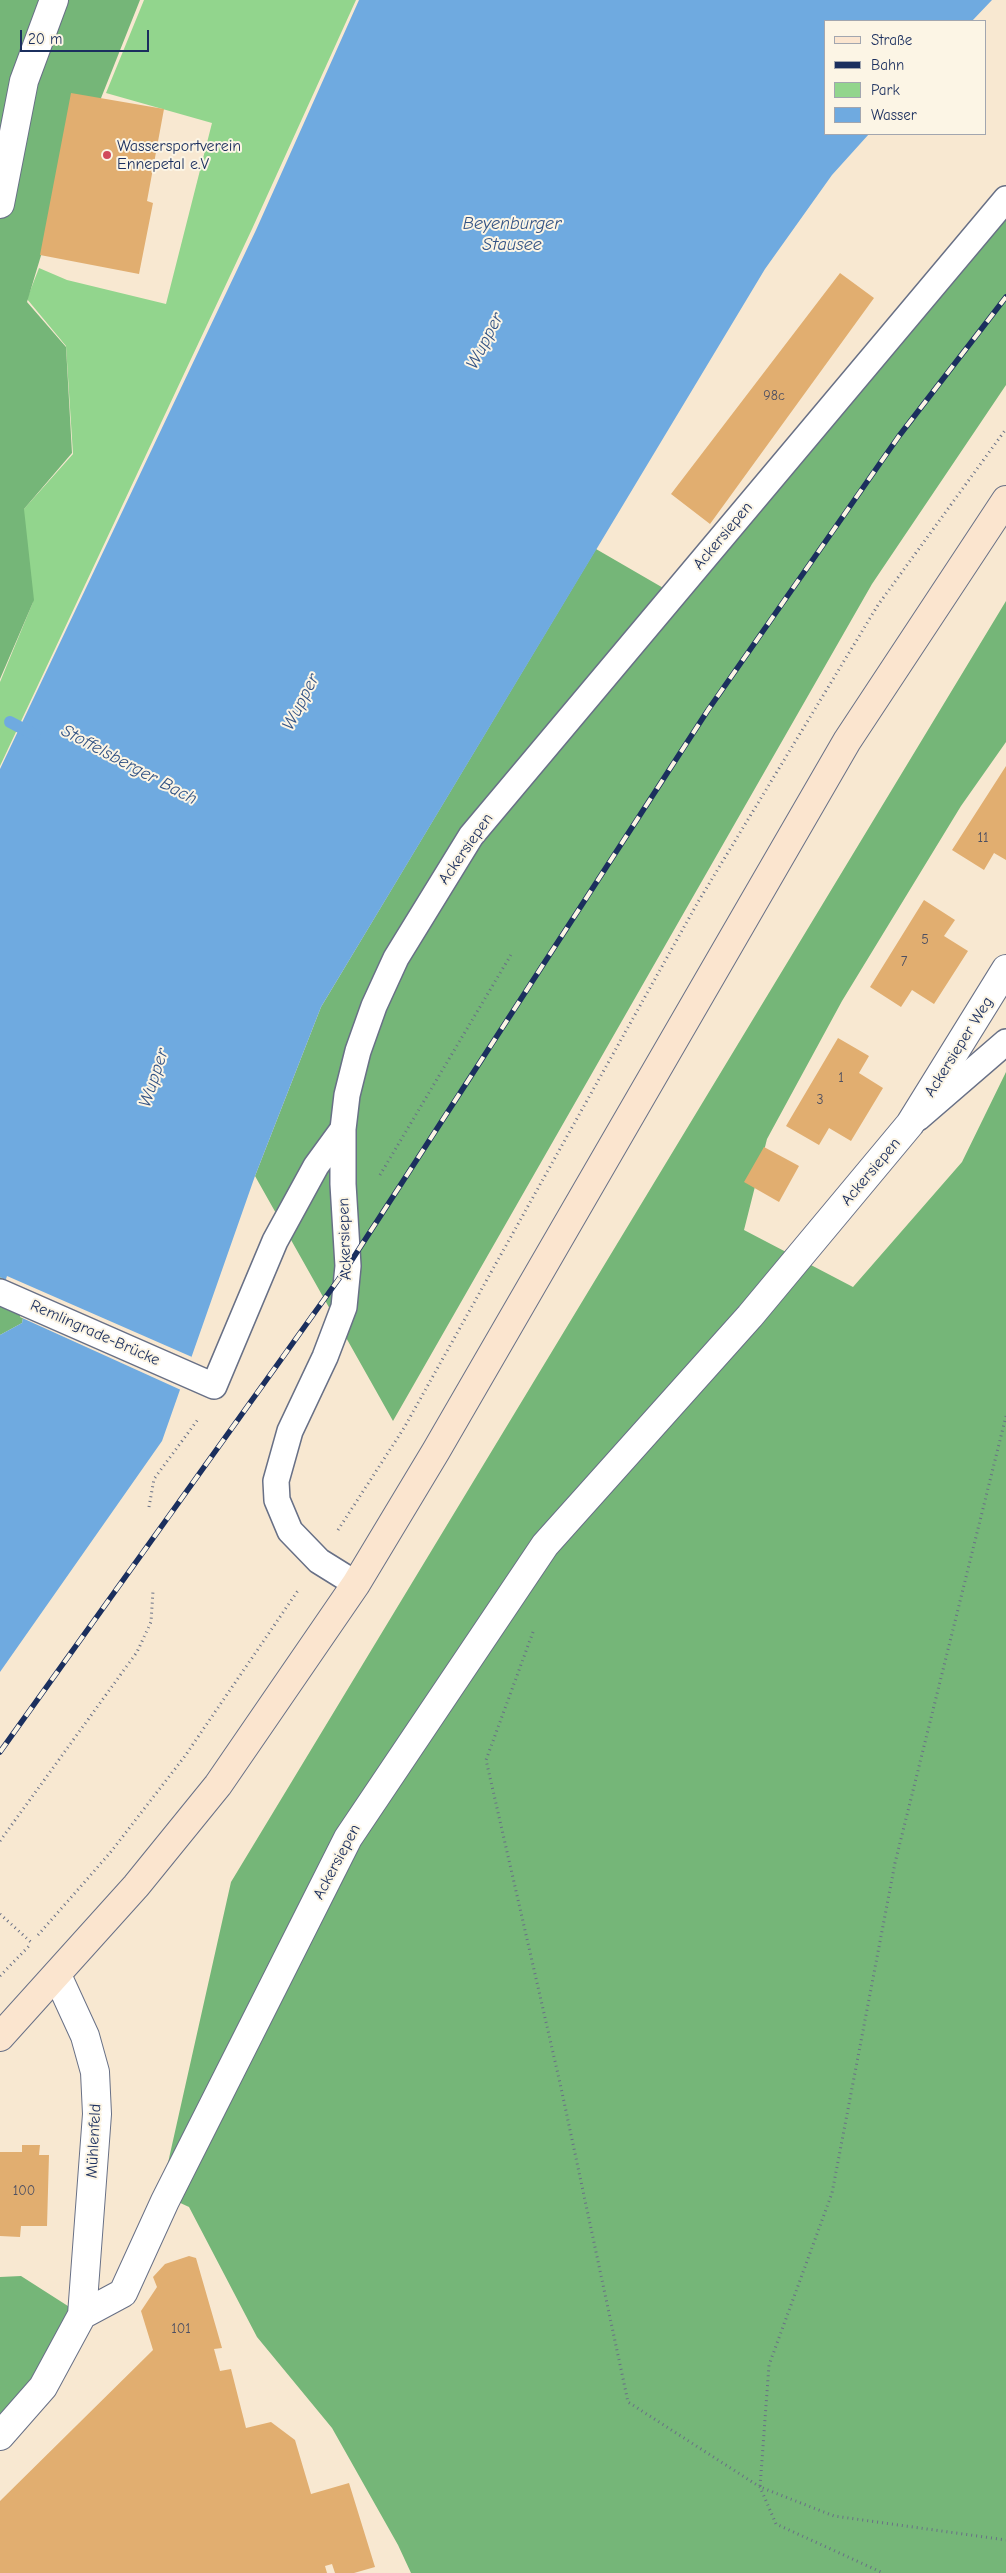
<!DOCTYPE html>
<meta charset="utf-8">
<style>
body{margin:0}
#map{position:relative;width:1006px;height:2573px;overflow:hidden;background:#f8e8d1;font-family:"Comic Neue",sans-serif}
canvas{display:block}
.legend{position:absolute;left:824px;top:20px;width:162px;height:115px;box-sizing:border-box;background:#fcf5e5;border:1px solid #a2a6af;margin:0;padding:6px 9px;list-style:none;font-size:15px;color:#1b2f5e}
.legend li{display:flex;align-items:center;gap:10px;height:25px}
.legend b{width:25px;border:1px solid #a2a6af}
.scale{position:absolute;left:20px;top:30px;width:129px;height:22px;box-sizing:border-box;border:2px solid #1b2f5e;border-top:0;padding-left:6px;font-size:15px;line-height:18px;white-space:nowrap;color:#1b2f5e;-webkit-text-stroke:4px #fcf5e5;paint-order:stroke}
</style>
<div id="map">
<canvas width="1006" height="2573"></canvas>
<ul class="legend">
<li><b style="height:6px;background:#fbe5cf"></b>Straße</li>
<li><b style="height:6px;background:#1b2f5e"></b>Bahn</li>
<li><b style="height:14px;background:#92d58d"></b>Park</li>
<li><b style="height:14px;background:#6faae0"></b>Wasser</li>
</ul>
<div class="scale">20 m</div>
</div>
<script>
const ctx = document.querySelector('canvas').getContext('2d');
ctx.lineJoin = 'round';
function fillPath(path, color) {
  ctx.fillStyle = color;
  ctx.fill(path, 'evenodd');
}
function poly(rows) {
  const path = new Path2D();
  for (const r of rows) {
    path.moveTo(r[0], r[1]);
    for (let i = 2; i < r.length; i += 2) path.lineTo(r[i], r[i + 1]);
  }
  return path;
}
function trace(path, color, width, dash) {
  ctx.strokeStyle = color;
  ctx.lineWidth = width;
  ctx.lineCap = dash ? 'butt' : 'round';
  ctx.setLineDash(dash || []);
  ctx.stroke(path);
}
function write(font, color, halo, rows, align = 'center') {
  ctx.font = font + ' "Comic Neue",sans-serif';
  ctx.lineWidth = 4;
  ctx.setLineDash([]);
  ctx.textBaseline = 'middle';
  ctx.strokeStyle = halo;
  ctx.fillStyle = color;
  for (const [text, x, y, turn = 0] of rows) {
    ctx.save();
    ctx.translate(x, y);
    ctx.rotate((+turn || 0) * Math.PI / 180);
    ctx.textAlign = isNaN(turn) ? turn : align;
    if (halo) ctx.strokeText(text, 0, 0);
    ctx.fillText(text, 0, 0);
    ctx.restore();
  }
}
fillPath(poly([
 [144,0,356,0,252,229,0,766,0,682,33,602,23,510,73,454,66,346,27,299,39,268,67,280,166,304,212,123,106,93]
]), '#92d58d');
fillPath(poly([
 [0,0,140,0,49,229,27,302,66,347,72,453,24,509,34,600,0,679],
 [1006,215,1006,385,872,584,393,1421,255,1176,321,1007,596,549,684,600],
 [1006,601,1006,742,961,806,842,1001,767,1139,744,1230,853,1287,962,1162,1006,1072,1006,2573,411,2573,398,2545,332,2428,257,2337,189,2207,161,2194,231,1882],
 [0,1277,28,1294,22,1323,0,1335],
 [21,2276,82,2315,0,2436,0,2277]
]), '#75b678');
fillPath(poly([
 [359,0,992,0,972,21,825,21,825,134,869,134,832,175,765,269,321,1007,255,1176,162,1441,0,1672,0,1335,22,1323,28,1294,0,1277,0,769,256,230]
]), '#6faae0');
fillPath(poly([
 [7,1276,192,1357,181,1390,20,1317,26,1295,5,1282]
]), '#f8e8d1');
trace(poly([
 [10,722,35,735]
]), '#6faae0', 12);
fillPath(poly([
 [71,93,164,109,147,201,153,203,139,274,40,255],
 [840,273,874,298,710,524,671,494],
 [1006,766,1006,860,994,853,984,870,952,850],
 [924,900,955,920,944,936,968,951,934,1004,912,990,901,1007,870,987],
 [838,1038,869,1056,859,1073,883,1088,851,1141,829,1128,819,1145,786,1126],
 [764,1147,799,1166,779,1202,744,1182],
 [22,2145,40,2145,39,2155,49,2155,47,2226,21,2226,20,2237,0,2236,0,2152,22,2152],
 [189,2256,196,2258,222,2348,214,2349,220,2371,231,2369,246,2428,271,2422,295,2440,311,2494,349,2483,375,2567,354,2573,335,2573,332,2564,325,2566,327,2573,0,2573,0,2501,153,2350,141,2311,157,2287,153,2277,165,2264]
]), '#e1ae70');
const lane = poly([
 [918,1118,1006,1042],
 [0,1292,214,1386,275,1241,316,1166,343,1129],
 [356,1584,319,1561,290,1531,277,1500,276,1481,290,1431,325,1357,344,1307,348,1266,343,1184,343,1129,347,1095,358,1051,374,1006,396,958,471,836,1006,199]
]);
const street = poly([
 [0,204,24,81,54,0],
 [82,2315,123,2293,165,2201,348,1838,545,1545,750,1316,910,1124,1006,969],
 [0,2436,43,2387,82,2315,97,2114,95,2072,85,2036,57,1975]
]);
const secondary = poly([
 [0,2037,136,1886,218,1785,356,1584,436,1451,847,741,1006,500]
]);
trace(lane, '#687086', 28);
trace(street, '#687086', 30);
trace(secondary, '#687086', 30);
trace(poly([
 [380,1175,512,953],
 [1006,1416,895,1863,832,2193,769,2365,760,2487,834,2516,1006,2540],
 [149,1507,154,1479,199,1418],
 [338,1530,404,1428,698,902,878,605,1006,429],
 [533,1632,486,1760,560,2083,628,2402,760,2487,776,2524,883,2573],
 [0,1841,137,1652,151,1622,153,1591],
 [0,1914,33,1944],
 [38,1935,110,1853,185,1756,299,1589],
 [0,1976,31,1944]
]), '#687086', 3, [1, 4]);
trace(lane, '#fff', 25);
trace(street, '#fff', 28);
trace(secondary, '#fbe5cf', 28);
const rail = poly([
 [0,1752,348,1266,708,710,899,436,1006,297]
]);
trace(rail, '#1b2f5e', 5.5);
trace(rail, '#fcf5e5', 4, [11]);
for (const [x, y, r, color] of [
 [107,155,5,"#d1495b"]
]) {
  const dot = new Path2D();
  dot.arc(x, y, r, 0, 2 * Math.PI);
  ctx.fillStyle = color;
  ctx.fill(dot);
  trace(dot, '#fcf5e5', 2);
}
write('14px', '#4c4f62', null, [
 ["98c",774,396],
 ["11",983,838],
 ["5",925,940],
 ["7",904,962],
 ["1",841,1078],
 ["3",820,1100],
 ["100",24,2191],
 ["101",181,2329]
]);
write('16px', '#1b2f5e', '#fcf5e5', [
 ["Wassersportverein",117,146],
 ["Ennepetal e.V",117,164]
], 'left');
write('16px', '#1b2f5e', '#fcf5e5', [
 ["Ackersiepen",723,536,-50],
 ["Ackersiepen",466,849,-55],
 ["Ackersieper Weg",959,1047,-58],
 ["Ackersiepen",871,1172,-50],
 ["Ackersiepen",345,1239,-92],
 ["Remlingrade-Brücke",95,1333,24],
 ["Ackersiepen",337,1862,-62],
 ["Mühlenfeld",94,2141,-87]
]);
write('italic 18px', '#345485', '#fcf5e5', [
 ["Beyenburger",512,224],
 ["Stausee",512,245],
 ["Wupper",485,341,-63],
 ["Wupper",301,702,-63],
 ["Stoffelsberger Bach",129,765,28],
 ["Wupper",154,1078,-72]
]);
</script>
